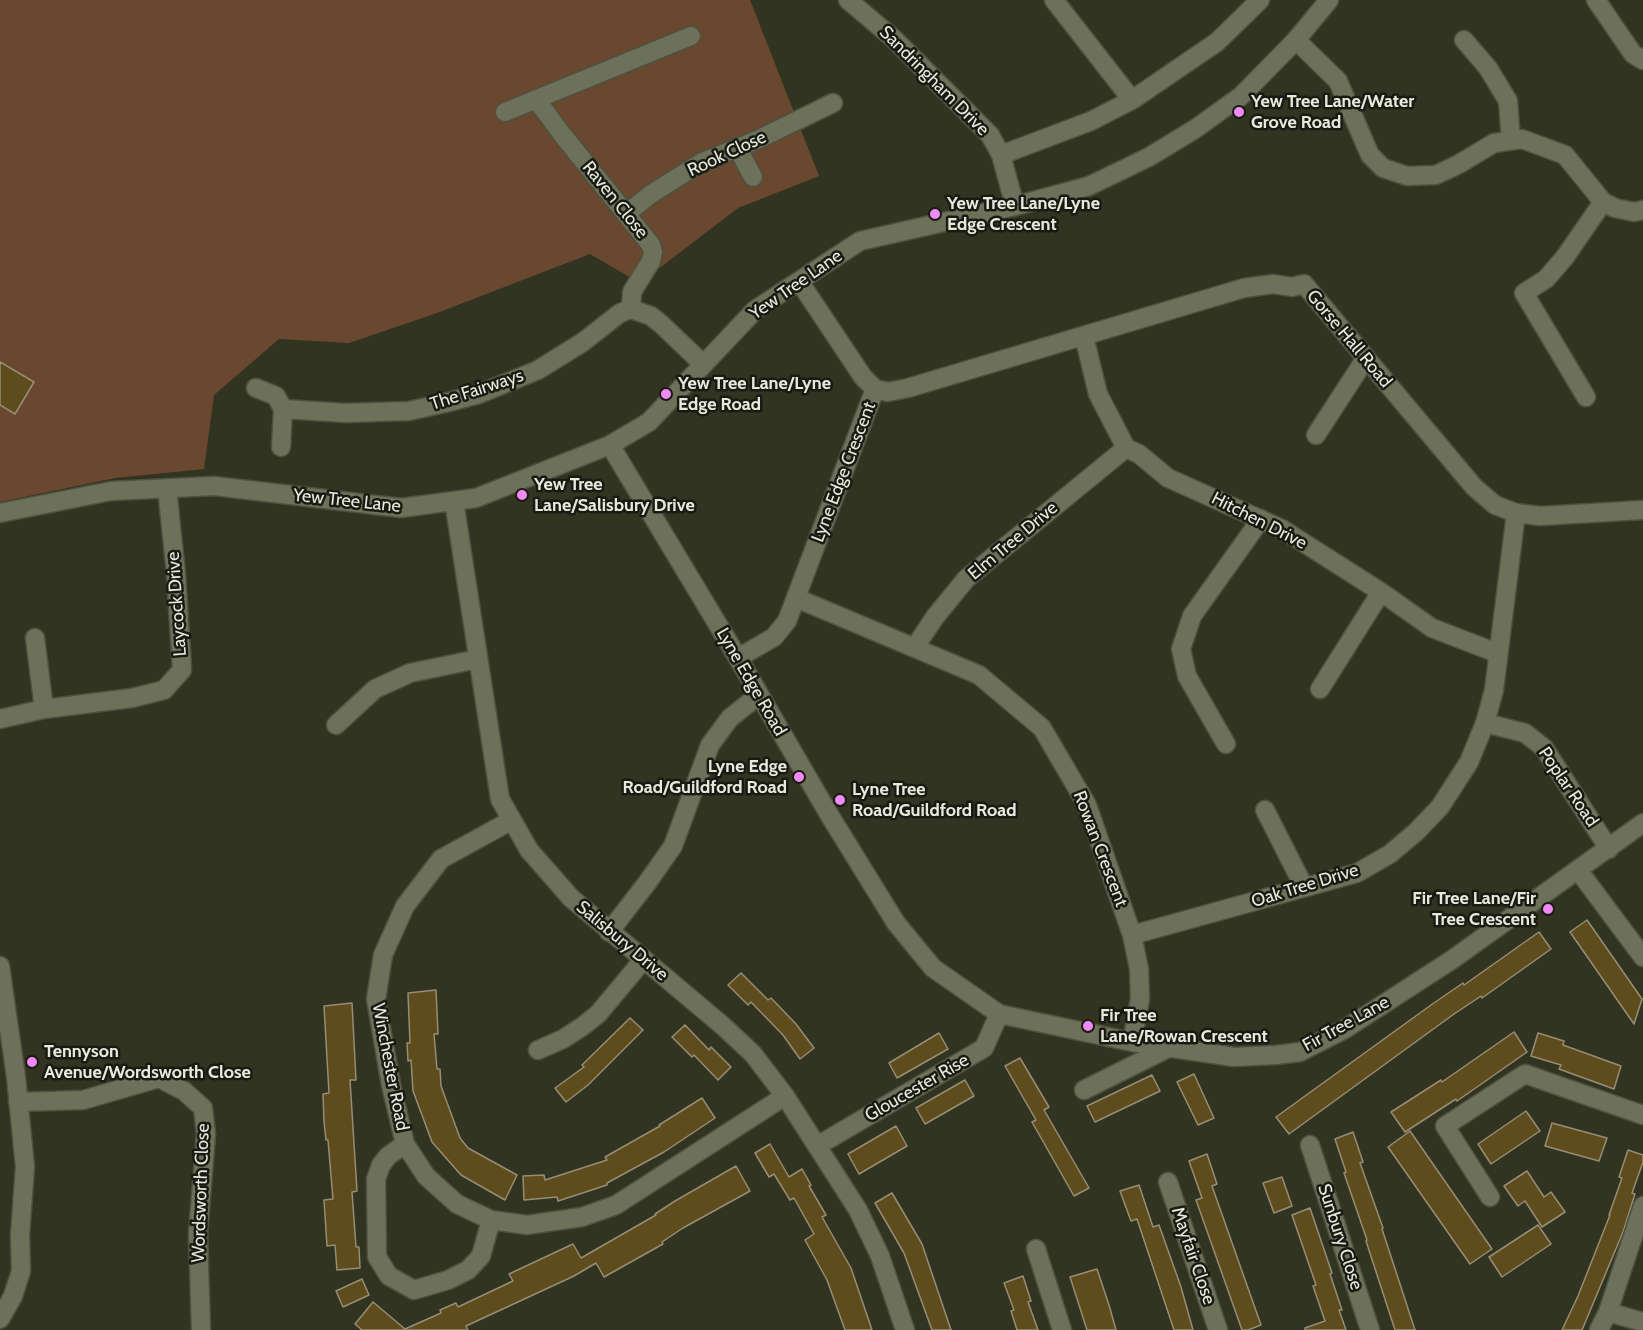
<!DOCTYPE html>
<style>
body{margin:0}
canvas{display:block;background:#313420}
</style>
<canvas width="1643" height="1330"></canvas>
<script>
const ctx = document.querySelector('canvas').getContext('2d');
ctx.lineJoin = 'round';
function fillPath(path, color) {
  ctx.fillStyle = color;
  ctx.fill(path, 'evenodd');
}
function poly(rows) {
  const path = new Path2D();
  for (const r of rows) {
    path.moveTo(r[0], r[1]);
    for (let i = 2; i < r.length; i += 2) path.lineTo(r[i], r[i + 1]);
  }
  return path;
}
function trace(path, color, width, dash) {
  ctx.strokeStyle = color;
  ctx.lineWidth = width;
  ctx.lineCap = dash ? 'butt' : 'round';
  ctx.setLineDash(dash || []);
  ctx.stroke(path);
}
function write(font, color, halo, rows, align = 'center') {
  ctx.font = font + ' Cabin,sans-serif';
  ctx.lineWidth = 5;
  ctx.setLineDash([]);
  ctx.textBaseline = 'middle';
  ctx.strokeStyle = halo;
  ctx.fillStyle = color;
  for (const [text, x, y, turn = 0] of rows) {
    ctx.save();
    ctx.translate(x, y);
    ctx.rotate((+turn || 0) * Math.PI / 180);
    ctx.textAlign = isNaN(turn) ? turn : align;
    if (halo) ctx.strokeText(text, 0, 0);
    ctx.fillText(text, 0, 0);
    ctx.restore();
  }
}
fillPath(poly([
 [0,0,750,0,819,176,738,208,640,283,590,254,437,313,349,343,279,339,214,395,204,469,115,478,0,502]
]), '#6a4830');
const building = poly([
 [0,362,34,382,15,414,0,405,0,362],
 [1587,920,1642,999,1634,1024,1570,932,1587,920],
 [1539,932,1551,949,1482,998,1481,996,1454,1014,1289,1134,1276,1117,1431,1005,1463,983,1464,985,1539,932],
 [741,973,768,1000,771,998,796,1024,814,1048,800,1059,783,1035,751,1002,748,1005,728,985,741,973],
 [436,990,438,1034,434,1034,437,1069,440,1069,441,1086,460,1138,468,1148,517,1175,505,1200,461,1175,432,1142,413,1091,411,1060,408,1061,407,1043,410,1043,408,993,436,990],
 [352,1003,356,1080,350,1080,357,1191,352,1192,356,1247,359,1247,360,1268,337,1270,335,1245,327,1246,324,1200,333,1199,328,1140,326,1140,324,1122,323,1094,329,1093,324,1006,352,1003],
 [630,1018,643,1030,588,1085,566,1102,555,1088,584,1067,582,1065,630,1018],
 [685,1025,709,1050,711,1047,731,1067,718,1080,694,1055,692,1057,672,1037,685,1025],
 [1514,1032,1527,1052,1457,1101,1456,1099,1405,1132,1391,1112,1441,1080,1442,1082,1514,1032],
 [939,1033,948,1049,897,1078,889,1063,939,1033],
 [1538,1033,1564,1041,1563,1045,1621,1066,1614,1089,1559,1069,1561,1065,1531,1056,1538,1033],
 [1020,1058,1049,1107,1044,1110,1089,1188,1074,1196,1032,1122,1036,1120,1005,1066,1020,1058],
 [1194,1074,1214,1118,1198,1125,1177,1082,1194,1074],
 [1152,1075,1160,1091,1095,1122,1087,1106,1152,1075],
 [965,1080,974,1096,925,1124,916,1108,965,1080],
 [702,1098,715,1118,664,1152,607,1183,607,1185,558,1201,557,1197,524,1200,523,1176,544,1175,545,1180,607,1160,605,1157,660,1126,659,1125,702,1098],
 [1526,1111,1540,1131,1491,1164,1478,1144,1526,1111],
 [1552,1123,1607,1138,1599,1161,1545,1146,1552,1123],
 [896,1126,907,1146,859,1174,848,1154,896,1126],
 [1410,1131,1492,1249,1470,1264,1388,1147,1410,1131],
 [1353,1132,1363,1162,1360,1163,1383,1228,1382,1229,1415,1330,1395,1330,1366,1241,1367,1240,1344,1173,1346,1172,1335,1139,1353,1132],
 [770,1144,789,1177,802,1169,811,1185,809,1186,826,1215,822,1217,851,1268,872,1330,845,1330,827,1280,805,1240,814,1234,794,1198,790,1200,774,1174,769,1177,755,1153,770,1144],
 [1628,1150,1643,1155,1643,1162,1632,1193,1635,1194,1623,1232,1582,1330,1562,1330,1578,1296,1610,1215,1609,1215,1622,1178,1619,1177,1628,1150],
 [1207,1154,1217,1184,1212,1186,1261,1325,1248,1330,1242,1330,1196,1200,1202,1198,1189,1161,1207,1154],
 [736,1166,750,1191,683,1228,662,1242,663,1244,604,1277,596,1263,574,1276,466,1326,468,1330,362,1330,355,1324,373,1302,405,1329,441,1313,440,1310,456,1303,458,1307,513,1281,509,1274,573,1244,581,1258,656,1215,655,1214,675,1201,736,1166],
 [1527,1171,1544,1197,1551,1192,1565,1212,1542,1227,1525,1201,1518,1206,1504,1186,1527,1171],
 [1282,1177,1292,1206,1274,1213,1263,1183,1282,1177],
 [1139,1185,1153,1227,1159,1225,1181,1287,1193,1330,1174,1330,1137,1219,1131,1221,1120,1191,1139,1185],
 [892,1193,922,1244,951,1330,932,1330,904,1253,875,1203,892,1193],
 [1310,1208,1332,1273,1330,1274,1342,1310,1339,1310,1346,1330,1305,1330,1305,1328,1325,1321,1313,1286,1316,1285,1292,1215,1310,1208],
 [1538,1225,1551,1244,1502,1277,1489,1257,1538,1225],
 [1097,1269,1109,1305,1116,1330,1087,1330,1070,1277,1097,1269],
 [1023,1276,1031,1301,1028,1302,1038,1330,1017,1330,1011,1311,1014,1310,1004,1283,1023,1276],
 [362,1279,369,1295,343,1307,336,1291,362,1279]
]);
fillPath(building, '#5f4c1d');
trace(building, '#978d76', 1.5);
const minor = poly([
 [848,0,894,39,990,135,1001,155,1015,206],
 [1054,0,1132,100],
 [1596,0,1633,54,1643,60],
 [1296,40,1338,81,1370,155,1383,168,1407,176,1436,175,1459,164,1494,143,1522,139,1565,155,1603,202,1615,208,1634,212,1643,210],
 [1464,40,1488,68,1508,101,1511,140],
 [536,99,561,133,651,245,653,252,651,261,632,292,631,309],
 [505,112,691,36],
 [737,147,753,177],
 [1001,155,1091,121,1132,100,1217,42,1260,0],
 [626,214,651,194,702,162,757,140,833,103],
 [1084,336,1098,394,1126,448,1139,454,1168,478,1282,529,1381,592,1432,628,1497,653],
 [256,388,276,396,283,409],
 [875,389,888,392,908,388,1244,288,1273,284,1292,287,1304,284,1474,487,1495,505,1516,513,1540,516,1643,510],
 [1586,397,1524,293,1546,279,1565,257,1603,202],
 [1316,435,1366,358],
 [610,445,738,658,830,816,896,923,933,968,999,1014,1132,1042,1234,1057,1276,1055,1300,1052,1345,1029,1453,959,1643,823],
 [281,447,283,409,346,413,409,411,445,403,479,394,538,370,583,342,620,313,631,309,651,316,661,324,703,364],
 [454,501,500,799,529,850,571,898,723,1026,753,1054,785,1096,858,1210,880,1256,905,1330],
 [0,513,111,491,214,486,401,508,476,498,610,445,649,422,755,310,860,241,1015,206,1089,186,1149,157,1195,129,1241,96,1296,40,1329,0],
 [796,598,979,675,1042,728,1087,805,1132,935,1139,969,1140,999,1132,1042],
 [35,638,44,709],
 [915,647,935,617,966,579,1126,448],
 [738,658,774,637,787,621,875,389,863,377,799,281],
 [1320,689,1381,592],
 [0,719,44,709,132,698,164,690,182,670,176,574,167,488],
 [1485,723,1525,733,1544,748,1609,849],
 [336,725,375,689,410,673,478,659],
 [1226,744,1187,676,1181,649,1192,616,1261,519],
 [1265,810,1304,887],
 [512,820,441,859,405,906,383,955,376,999,391,1085,405,1144,426,1176,457,1204,491,1220,527,1225,582,1217,616,1205,785,1096],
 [1578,870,1643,957],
 [609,932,647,883,673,846,710,745,730,718,759,695],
 [1132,935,1357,873,1390,854,1416,832,1440,807,1469,762,1485,723,1494,690,1516,513],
 [0,966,16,1077,25,1167,20,1235,21,1271,13,1296,0,1319],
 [538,1050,563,1039,583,1026,598,1014,644,959],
 [1084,1090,1168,1048],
 [18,1102,83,1100,159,1078,184,1091,203,1108,206,1134,198,1234,201,1330],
 [405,1144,388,1156,381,1165,376,1179,377,1257,389,1276,414,1290,448,1280,468,1270,481,1256,491,1220],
 [1310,1145,1370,1330],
 [817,1146,984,1048,999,1014],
 [1168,1182,1218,1330],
 [1490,1197,1445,1126,1525,1074,1643,1115],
 [1036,1249,1062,1330],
 [1608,1312,1643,1322],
 [1599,1330,1608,1312,1643,1206]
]);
trace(minor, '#4e513f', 21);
trace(minor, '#6d715a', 18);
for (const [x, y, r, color] of [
 [1239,112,6,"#f18af4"],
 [935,214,6,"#f18af4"],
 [666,394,6,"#f18af4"],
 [522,495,6,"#f18af4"],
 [799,777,6,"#f18af4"],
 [840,800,6,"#f18af4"],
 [1548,909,6,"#f18af4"],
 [1088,1026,6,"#f18af4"],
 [32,1062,6,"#f18af4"]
]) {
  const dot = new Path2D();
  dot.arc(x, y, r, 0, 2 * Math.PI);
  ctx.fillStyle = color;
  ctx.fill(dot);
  trace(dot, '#191b12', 2);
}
write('18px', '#e6e9dc', '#191b12', [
 ["Sandringham Drive",934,81,45],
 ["Rook Close",727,154,-25],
 ["Raven Close",615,200,51],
 ["Yew Tree Lane",796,285,-35],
 ["Gorse Hall Road",1349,339,50],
 ["The Fairways",477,390,-18],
 ["Lyne Edge Crescent",844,472,-69],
 ["Yew Tree Lane",347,501,6],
 ["Hitchen Drive",1259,521,27],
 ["Elm Tree Drive",1013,541,-40],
 ["Laycock Drive",177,604,-94],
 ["Lyne Edge Road",751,682,60],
 ["Poplar Road",1568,787,56],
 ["Rowan Crescent",1100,849,69],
 ["Oak Tree Drive",1305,886,-17],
 ["Salisbury Drive",622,941,40],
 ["Fir Tree Lane",1346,1024,-29],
 ["Winchester Road",390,1067,79],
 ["Gloucester Rise",917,1088,-30],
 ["Wordsworth Close",201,1193,-88],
 ["Sunbury Close",1340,1237,72],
 ["Mayfair Close",1193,1256,71]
]);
write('bold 18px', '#e6e9dc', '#191b12', [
 ["Yew Tree Lane/Water",1251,102],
 ["Grove Road",1251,123],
 ["Yew Tree Lane/Lyne",947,204],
 ["Edge Crescent",947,225],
 ["Yew Tree Lane/Lyne",678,384],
 ["Edge Road",678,405],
 ["Yew Tree",534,485],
 ["Lane/Salisbury Drive",534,506],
 ["Lyne Edge",787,767,"right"],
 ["Road/Guildford Road",787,788,"right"],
 ["Lyne Tree",852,790],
 ["Road/Guildford Road",852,811],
 ["Fir Tree Lane/Fir",1536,899,"right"],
 ["Tree Crescent",1536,920,"right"],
 ["Fir Tree",1100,1016],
 ["Lane/Rowan Crescent",1100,1037],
 ["Tennyson",44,1052],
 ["Avenue/Wordsworth Close",44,1073]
], 'left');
</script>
